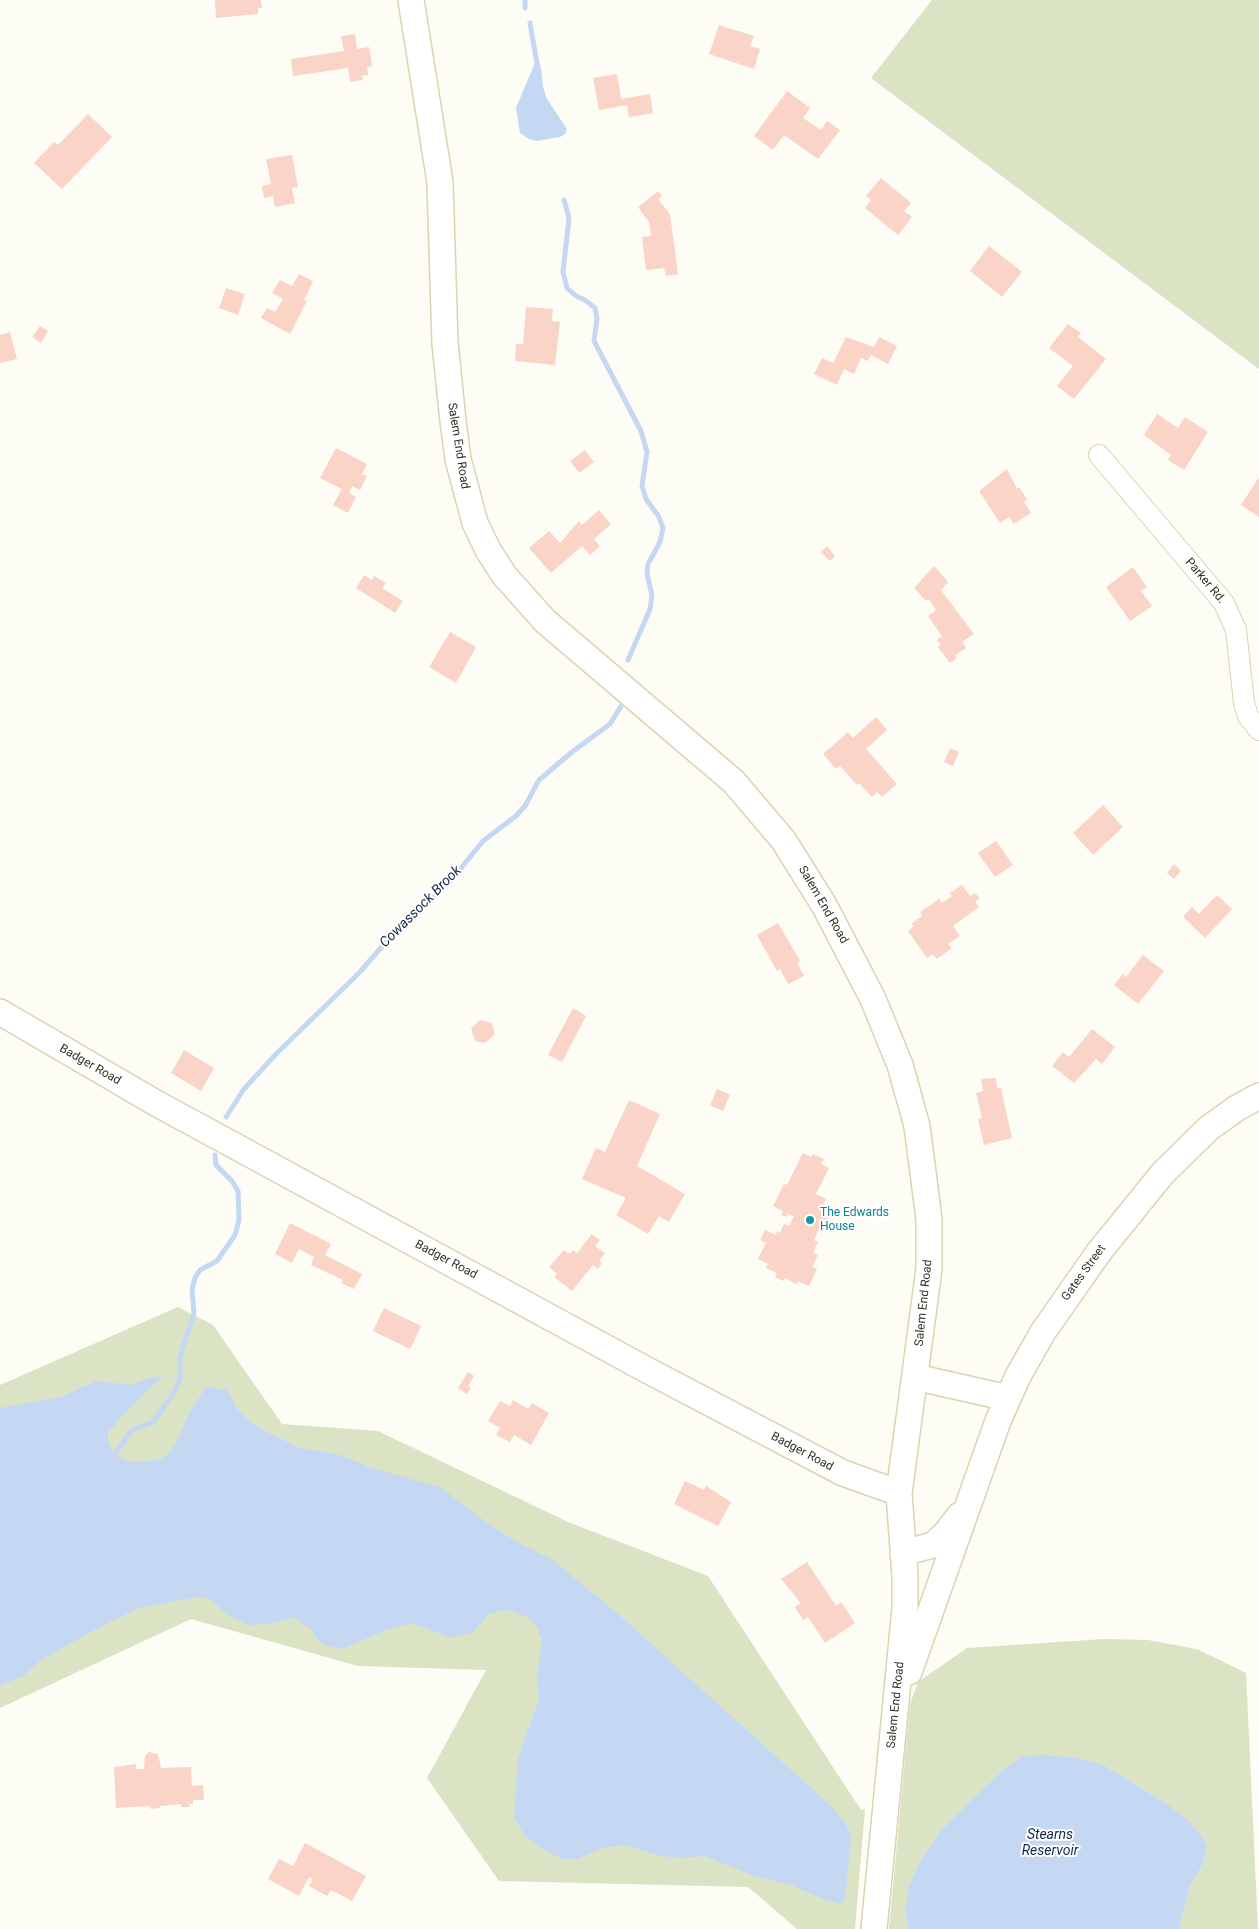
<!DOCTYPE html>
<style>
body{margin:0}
canvas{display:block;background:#fdfcf5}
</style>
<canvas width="1259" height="1929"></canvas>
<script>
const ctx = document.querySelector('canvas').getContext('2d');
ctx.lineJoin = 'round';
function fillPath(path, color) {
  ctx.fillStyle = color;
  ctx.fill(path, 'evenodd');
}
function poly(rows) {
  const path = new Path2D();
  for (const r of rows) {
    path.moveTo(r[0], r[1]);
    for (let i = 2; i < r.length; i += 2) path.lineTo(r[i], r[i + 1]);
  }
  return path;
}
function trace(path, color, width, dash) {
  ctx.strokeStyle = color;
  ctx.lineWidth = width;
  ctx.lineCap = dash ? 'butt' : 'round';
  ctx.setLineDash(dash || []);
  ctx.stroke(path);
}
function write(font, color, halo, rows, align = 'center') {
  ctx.font = font + ' Roboto,sans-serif';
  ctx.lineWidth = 4;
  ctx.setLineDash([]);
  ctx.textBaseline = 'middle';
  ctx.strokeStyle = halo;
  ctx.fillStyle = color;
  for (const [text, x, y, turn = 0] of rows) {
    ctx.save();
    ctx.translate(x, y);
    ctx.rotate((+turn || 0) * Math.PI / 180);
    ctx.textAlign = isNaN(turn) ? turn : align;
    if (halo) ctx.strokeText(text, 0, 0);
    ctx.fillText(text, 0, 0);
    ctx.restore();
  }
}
fillPath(poly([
 [932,0,1259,0,1259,369,871,78],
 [178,1307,213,1325,282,1424,378,1431,568,1522,708,1576,861,1810,865,1809,855,1929,797,1929,748,1887,499,1881,427,1778,486,1670,358,1666,191,1619,0,1708,0,1385],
 [1104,1639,1148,1640,1186,1647,1199,1650,1246,1673,1258,1929,1179,1929,1190,1886,1203,1864,1207,1847,1167,1804,1104,1765,1020,1757,1000,1772,943,1828,922,1858,905,1913,909,1929,889,1929,910,1704,918,1682,967,1648]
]), '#dae4c5');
fillPath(poly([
 [537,58,541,68,543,87,547,99,567,129,565,134,560,137,537,141,529,139,520,133,516,108],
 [163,1376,119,1419,108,1433,108,1442,115,1454,124,1460,141,1462,157,1460,167,1455,176,1444,189,1413,206,1387,228,1390,237,1409,253,1424,271,1434,300,1448,340,1455,369,1467,440,1487,486,1522,517,1542,553,1560,618,1614,831,1806,844,1821,851,1835,845,1900,839,1904,821,1898,791,1885,754,1876,705,1856,681,1858,661,1856,624,1845,602,1848,578,1859,562,1859,542,1849,524,1835,514,1817,518,1759,539,1698,537,1677,542,1639,535,1624,525,1616,506,1609,489,1614,472,1633,451,1638,412,1623,386,1630,342,1649,323,1645,311,1630,294,1617,270,1624,248,1625,226,1614,210,1599,196,1597,139,1608,102,1626,42,1659,22,1677,0,1685,0,1408,61,1397,96,1381,132,1385,151,1377],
 [1043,1755,1078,1758,1104,1765,1167,1804,1189,1821,1200,1834,1207,1847,1203,1864,1190,1886,1179,1929,909,1929,905,1913,909,1886,922,1858,943,1828,1000,1772,1020,1757]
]), '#c4d8f4');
trace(poly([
 [525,0,525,8],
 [530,23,537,64],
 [564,200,569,218,563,272,567,288,576,296,585,300,595,308,597,319,594,341,641,431,647,452,642,486,646,499,659,517,663,528,660,542,648,564,647,574,652,595,650,609,628,660],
 [226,1117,244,1089,275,1055,359,973,385,943,449,883,483,841,516,816,525,806,539,780,572,752,610,724,621,706],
 [115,1454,132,1430,153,1422,173,1394,180,1380,180,1356,194,1314,192,1289,195,1278,200,1270,217,1261,235,1235,239,1220,238,1191,232,1181,216,1165,215,1155]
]), '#c4d8f4', 5);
fillPath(poly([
 [215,0,261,0,262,8,258,8,258,14,216,18],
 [719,25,754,36,750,46,760,49,754,69,709,54],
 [355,34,357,49,369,47,372,66,367,67,368,75,362,76,363,80,350,82,348,68,293,76,291,59,344,51,341,36],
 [617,74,621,99,650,94,653,113,629,117,627,105,599,110,593,78],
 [787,91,810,108,803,118,821,130,827,121,840,130,818,159,784,135,773,150,754,136],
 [88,114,112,137,62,189,34,163,54,142,58,145],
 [292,155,298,187,292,188,295,203,275,207,273,196,264,198,262,186,271,184,266,159],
 [881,178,911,203,904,211,912,217,898,235,865,208,871,200,866,196],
 [658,191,662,196,658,199,670,214,678,274,666,276,664,268,646,270,642,237,651,236,649,222,638,207],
 [989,246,1022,272,1002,297,970,271],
 [299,274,313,281,304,300,307,301,290,334,261,318,267,308,275,312,283,299,272,293,280,280,292,286],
 [226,288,245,294,238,315,219,308],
 [526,307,553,309,552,321,560,322,555,365,515,361,516,344,523,344],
 [1068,324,1081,333,1078,337,1106,359,1074,399,1057,386,1073,366,1049,348],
 [40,326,48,331,41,343,32,337],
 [10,332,17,359,0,363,0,335],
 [846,337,874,347,879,337,897,346,888,364,871,355,868,361,861,358,854,374,844,369,837,385,814,374,822,358,833,363],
 [1157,414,1178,428,1185,417,1208,432,1184,470,1168,460,1171,455,1144,435],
 [336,448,367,464,362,474,367,476,360,490,352,486,349,493,356,497,348,513,333,505,342,489,320,478],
 [585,450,594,462,579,473,570,461],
 [1007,469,1017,489,1019,487,1027,499,1024,502,1031,513,1014,524,1009,517,1000,523,979,491],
 [1259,477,1259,517,1241,505],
 [599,510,611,524,594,539,600,546,590,555,582,546,551,573,529,548,549,531,560,543,579,521,582,525],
 [827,546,835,556,830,561,821,552],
 [934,566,948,582,941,590,974,634,962,642,966,648,955,655,957,658,950,663,938,647,941,645,937,640,942,636,928,616,936,610,929,599,926,601,914,588],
 [1133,567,1147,587,1141,591,1152,606,1130,621,1106,587],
 [364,575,372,580,374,576,386,583,382,588,403,601,395,613,356,588],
 [450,632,476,647,456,683,429,667],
 [876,717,887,730,866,749,897,784,882,797,877,792,872,797,859,783,857,785,840,766,836,769,823,754,848,732,853,738],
 [950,748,959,752,953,766,944,762],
 [1103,805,1123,827,1093,855,1073,833],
 [996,841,1013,865,995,877,978,853],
 [1174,864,1181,871,1174,879,1167,873],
 [962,885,970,896,975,893,980,898,975,902,979,907,953,926,960,936,948,944,952,948,937,959,933,954,927,958,908,931,914,926,911,924,922,916,920,912,939,899,942,903,952,896,950,893],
 [1217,895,1232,909,1205,938,1183,917,1192,907,1199,914],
 [778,923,800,961,797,963,804,976,788,984,780,969,777,971,757,935],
 [1143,955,1164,971,1138,1004,1114,985,1123,974,1126,977],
 [573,1008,586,1016,562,1062,548,1055],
 [480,1020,492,1023,495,1034,485,1043,475,1041,471,1028],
 [1092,1029,1115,1047,1102,1064,1096,1059,1074,1083,1052,1066,1063,1052,1069,1057],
 [184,1050,214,1068,201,1091,171,1073],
 [996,1078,997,1088,1001,1088,1012,1138,984,1145,978,1119,982,1118,976,1093,983,1091,981,1079],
 [717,1089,730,1095,723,1111,710,1105],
 [629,1100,660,1114,637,1166,685,1194,669,1222,659,1216,648,1234,616,1215,626,1198,582,1179,596,1148,605,1152],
 [803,1153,811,1157,813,1154,824,1159,821,1164,829,1168,816,1194,826,1199,821,1209,831,1214,825,1226,821,1225,814,1240,818,1242,813,1253,818,1255,812,1267,817,1269,809,1286,798,1281,796,1284,785,1278,783,1281,775,1277,777,1273,766,1268,768,1264,758,1259,766,1243,760,1240,765,1230,776,1235,777,1231,780,1233,784,1224,789,1226,794,1216,788,1214,787,1217,781,1215,783,1211,773,1206,784,1184,787,1185],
 [290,1223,331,1244,325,1255,362,1274,354,1289,341,1283,343,1280,311,1265,314,1257,299,1249,292,1263,275,1254],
 [592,1234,600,1240,595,1246,605,1253,599,1261,602,1263,598,1269,593,1265,572,1291,554,1277,557,1274,549,1267,564,1250,570,1254,573,1250,577,1253],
 [384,1308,421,1326,410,1349,373,1331],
 [468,1372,474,1376,468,1386,471,1388,467,1394,458,1388],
 [513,1400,528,1409,532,1403,549,1413,531,1445,514,1435,510,1442,496,1435,500,1428,488,1421,500,1401,510,1406],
 [685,1481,704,1490,706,1486,731,1502,718,1526,674,1504],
 [807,1562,836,1606,841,1602,855,1623,825,1643,808,1617,803,1620,795,1607,801,1603,781,1579],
 [149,1752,158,1754,161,1768,191,1767,192,1786,203,1785,204,1800,193,1800,193,1804,189,1804,190,1807,181,1807,181,1804,160,1806,160,1808,151,1809,150,1806,116,1808,114,1767,136,1764,136,1769,144,1769,145,1756],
 [305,1843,366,1876,352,1901,331,1890,327,1896,309,1886,313,1879,309,1877,299,1896,268,1879,279,1859,293,1866]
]), '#fad4c6');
const minor = poly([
 [1099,455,1224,603,1236,630,1244,703,1248,716,1259,730]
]);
const tertiary = poly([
 [411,0,440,182,445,343,453,421,458,459,475,523,488,550,504,575,545,621,734,782,784,841,824,905,873,999,900,1065,917,1126,929,1219,929,1269,899,1493,905,1576,905,1608,874,1929],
 [0,1012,154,1102,647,1370,843,1473,899,1493],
 [915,1377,1008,1398],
 [903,1553,933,1545,946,1533,959,1516],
 [909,1672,998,1421,1018,1376,1043,1332,1099,1252,1163,1173,1209,1128,1237,1108,1259,1096]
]);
trace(minor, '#dcd3b1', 22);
trace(tertiary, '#dcd3b1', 28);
trace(minor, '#fff', 20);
trace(tertiary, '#fff', 25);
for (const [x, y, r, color] of [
 [810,1220,5,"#0f9aa8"]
]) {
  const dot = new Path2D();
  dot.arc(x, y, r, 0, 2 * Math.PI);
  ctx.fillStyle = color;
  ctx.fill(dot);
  trace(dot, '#fff', 2);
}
write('12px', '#332f22', '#fff', [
 ["Salem End Road",458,446,81],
 ["Parker Rd.",1205,581,50],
 ["Salem End Road",823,905,60],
 ["Badger Road",90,1065,30],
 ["Badger Road",446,1260,28],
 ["Gates Street",1084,1273,-54],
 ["Salem End Road",924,1303,-84],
 ["Badger Road",802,1452,28],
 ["Salem End Road",896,1705,-84]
]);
write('12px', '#0d838f', '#fff', [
 ["The Edwards",820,1213],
 ["House",820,1227]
], 'left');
write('italic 14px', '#10294d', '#fff', [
 ["Cowassock Brook",421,907,-45],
 ["Stearns",1050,1835],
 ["Reservoir",1050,1851]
]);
</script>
